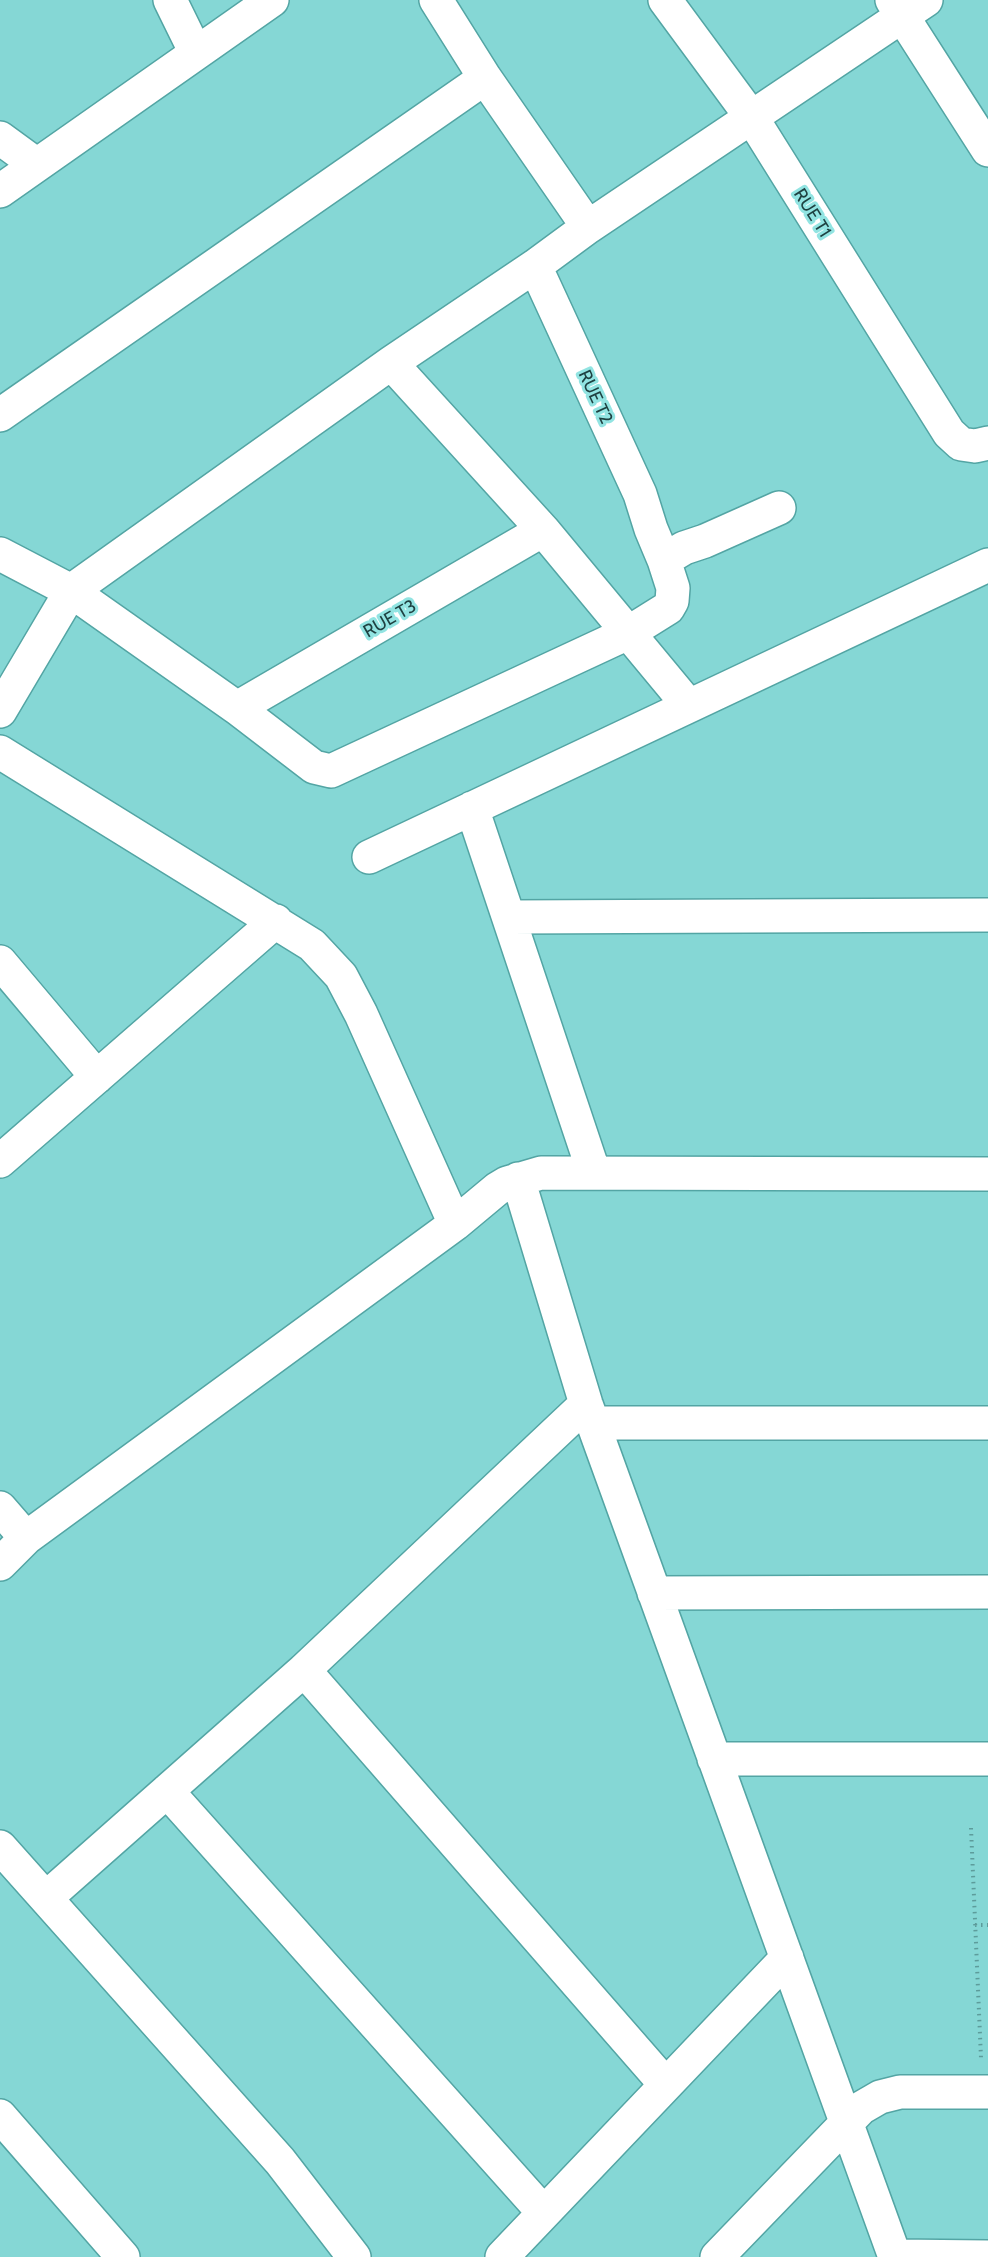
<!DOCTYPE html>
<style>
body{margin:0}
canvas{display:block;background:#85d7d5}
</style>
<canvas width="988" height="2257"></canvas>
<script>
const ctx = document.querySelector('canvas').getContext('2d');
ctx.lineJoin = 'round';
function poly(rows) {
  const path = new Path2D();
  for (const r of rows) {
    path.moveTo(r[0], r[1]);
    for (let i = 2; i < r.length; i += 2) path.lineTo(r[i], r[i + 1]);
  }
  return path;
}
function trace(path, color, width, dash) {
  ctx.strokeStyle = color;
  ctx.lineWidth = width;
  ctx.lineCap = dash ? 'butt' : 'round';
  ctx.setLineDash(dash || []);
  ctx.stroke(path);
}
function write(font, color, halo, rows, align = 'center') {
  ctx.font = font + ' Cabin,sans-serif';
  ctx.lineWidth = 6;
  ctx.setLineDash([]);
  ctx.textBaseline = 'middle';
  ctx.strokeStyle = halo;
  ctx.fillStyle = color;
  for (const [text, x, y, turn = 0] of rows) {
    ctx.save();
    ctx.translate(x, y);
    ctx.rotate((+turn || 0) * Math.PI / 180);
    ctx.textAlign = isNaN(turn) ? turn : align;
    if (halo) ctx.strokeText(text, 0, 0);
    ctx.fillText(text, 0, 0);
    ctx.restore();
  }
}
const street = poly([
 [170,0,196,53],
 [436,0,485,78,588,227],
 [665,0,752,118,949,433,961,444,975,446,988,443],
 [892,0,988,150],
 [0,138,37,165],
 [0,191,272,0],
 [535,266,640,494,651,529,664,560,684,548,705,541,779,508],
 [391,363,543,530,689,706],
 [0,415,485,78],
 [0,554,71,591,237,708,314,767,331,771,628,633,668,608,672,601,673,588,664,560],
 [237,708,543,530],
 [0,711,71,591,391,363,535,266,588,227,926,0],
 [0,752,312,945,341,976,361,1014,455,1224],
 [472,808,594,1173],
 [369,857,988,565],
 [509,917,988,915],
 [0,962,97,1077],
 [0,1161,276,921],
 [518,1179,586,1404,895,2257],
 [593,1423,988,1423],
 [0,1508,26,1538],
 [0,1564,26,1538,455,1224,497,1189,507,1183,541,1173,988,1174],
 [654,1593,988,1592],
 [304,1670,666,2085],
 [714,1759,988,1759],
 [167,1791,544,2213],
 [0,1847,280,2161,354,2257],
 [46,1898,304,1670,586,1404],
 [0,2116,123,2257],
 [895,2256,988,2257],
 [502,2257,787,1958],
 [717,2257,861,2108,880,2097,900,2092,988,2092]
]);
trace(street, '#53a5a4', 36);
trace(poly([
 [971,1828,981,2058],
 [975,1925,988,1925]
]), '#5d9c9b', 4, [1.5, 4.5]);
trace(street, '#fff', 33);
write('18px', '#1f4141', '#92e4e2', [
 ["RUE T1",812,213,58],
 ["RUE T2",595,397,65],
 ["RUE T3",390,619,-30]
]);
</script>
